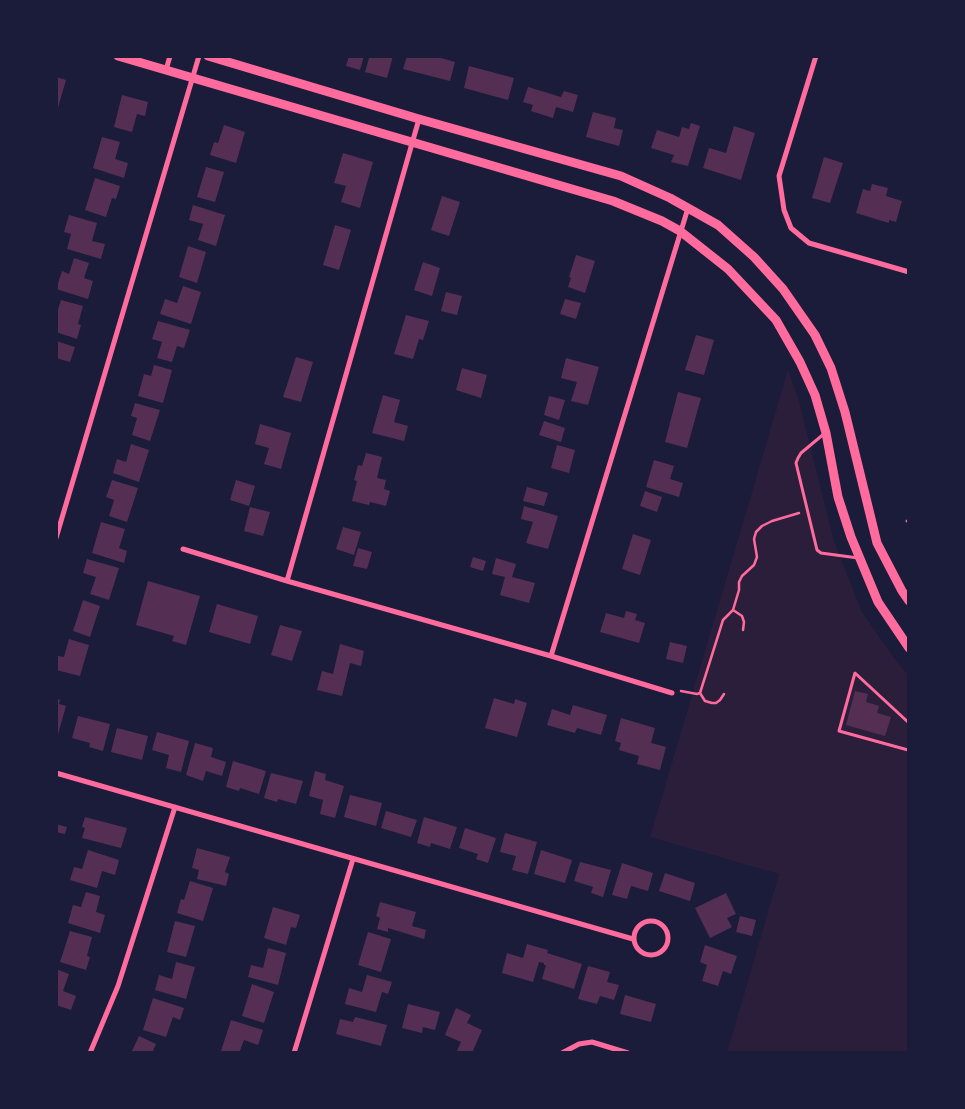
<!DOCTYPE html>
<style>
body{margin:0}
#map{position:relative;width:965px;height:1109px;overflow:hidden;background:#1b1b3a;font-family:"Alegreya Sans",sans-serif}
canvas{display:block}
.frame{position:absolute;inset:0;border:58px solid #1b1b3a;pointer-events:none}
</style>
<div id="map">
<canvas width="965" height="1109"></canvas>
<div class="frame"></div>
</div>
<script>
const ctx = document.querySelector('canvas').getContext('2d');
ctx.lineJoin = 'round';
function fillPath(path, color) {
  ctx.fillStyle = color;
  ctx.fill(path, 'evenodd');
}
function poly(rows) {
  const path = new Path2D();
  for (const r of rows) {
    if (r.length === 3) {
      path.moveTo(r[0] + r[2], r[1]);
      path.arc(r[0], r[1], r[2], 0, 2 * Math.PI);
      continue;
    }
    path.moveTo(r[0], r[1]);
    for (let i = 2; i < r.length; i += 2) path.lineTo(r[i], r[i + 1]);
  }
  return path;
}
function trace(path, color, width, dash) {
  ctx.strokeStyle = color;
  ctx.lineWidth = width;
  ctx.lineCap = dash ? 'butt' : 'round';
  ctx.setLineDash(dash || []);
  ctx.stroke(path);
}
fillPath(poly([
 [788,370,799,401,834,541,862,612,897,662,909,676,909,1053,727,1053,779,874,650,837]
]), '#2a1e3b');
fillPath(poly([
 [349,56,364,56,360,70,346,66],
 [365,56,393,56,387,78,365,72,369,58],
 [407,56,434,56,455,62,450,81,403,69],
 [469,66,514,78,508,100,464,88],
 [56,77,66,80,57,111,56,111],
 [528,87,561,97,564,91,578,95,573,112,556,107,553,118,531,111,533,105,523,102],
 [122,95,148,102,145,116,137,114,132,132,114,127],
 [593,112,616,118,614,128,623,130,619,146,586,137],
 [691,123,700,126,688,166,671,162,674,155,651,148,657,130,679,137,682,127,689,129],
 [224,125,245,132,236,163,210,155,214,142,218,143],
 [734,126,755,133,741,180,703,168,709,148,726,153],
 [102,137,120,142,115,159,128,163,124,178,93,168],
 [343,153,373,162,360,208,341,202,346,186,334,183],
 [824,157,843,163,830,203,812,198],
 [206,167,224,172,215,202,197,197],
 [95,178,120,186,116,199,112,198,106,217,85,210],
 [872,184,888,188,886,196,902,201,896,222,889,220,889,223,856,213,863,189,870,191],
 [442,196,460,202,449,236,431,230],
 [193,205,225,215,216,246,198,240,203,224,189,220],
 [69,215,97,223,92,241,105,244,101,259,67,249,71,234,64,232],
 [335,225,351,230,339,270,323,265],
 [188,246,206,252,197,283,179,277],
 [576,255,595,261,585,293,568,287,571,278,569,277],
 [74,258,89,263,84,278,93,281,88,299,56,289,62,271,69,274],
 [423,262,440,268,432,296,414,290],
 [183,286,201,292,191,324,160,314,165,299,177,303],
 [446,292,462,296,457,315,441,311],
 [565,299,581,303,576,319,560,314],
 [61,300,83,306,78,324,81,325,77,339,56,332,56,316],
 [406,315,429,321,423,340,419,339,413,359,394,354],
 [158,321,190,330,184,348,177,346,172,362,157,358,162,342,152,339],
 [696,335,714,340,704,375,685,370],
 [56,341,75,347,70,362,56,358],
 [296,357,313,362,301,402,283,397],
 [566,358,599,367,588,405,571,401,577,382,561,378],
 [154,365,172,370,163,403,138,396,144,374,151,376],
 [462,368,487,375,481,398,456,390],
 [678,392,701,398,687,448,665,442],
 [383,395,400,400,394,422,408,426,404,441,372,433],
 [549,396,565,400,559,420,544,415],
 [135,403,160,410,150,441,132,435,137,418,131,416],
 [544,421,565,428,561,442,539,435],
 [260,424,291,433,281,469,264,464,269,448,255,444],
 [131,444,149,450,139,482,113,473,117,459,126,462],
 [557,445,575,450,569,473,551,468],
 [366,453,382,457,377,478,386,480,384,489,390,491,386,506,370,502,369,505,352,501,357,481,354,480,358,465,362,466],
 [654,460,674,466,670,479,683,483,679,497,646,487],
 [112,480,138,488,127,522,109,516,114,500,106,497],
 [236,480,255,486,249,506,230,500],
 [527,487,548,493,544,506,523,501],
 [645,491,662,497,657,512,640,506],
 [524,506,558,516,548,549,526,543,533,522,521,519],
 [250,507,270,512,263,536,244,531],
 [101,522,125,529,119,548,127,551,124,563,92,553],
 [343,527,361,532,354,555,336,549],
 [633,534,651,540,640,575,622,569],
 [358,548,372,552,367,569,353,566],
 [473,557,486,561,483,571,470,567],
 [496,558,516,564,512,577,535,583,529,603,500,595,505,577,492,574],
 [87,559,119,568,109,600,90,594,96,577,83,573],
 [148,581,200,596,186,645,172,641,174,636,136,625],
 [83,600,100,606,90,637,73,631],
 [217,604,258,616,250,644,209,632],
 [626,611,637,614,635,620,645,623,639,643,600,632,606,613,624,618],
 [280,625,302,631,292,661,271,655],
 [69,639,89,645,80,676,56,670,56,663,58,656,64,657],
 [670,642,687,646,683,663,666,659],
 [340,644,364,651,361,666,350,663,342,696,317,690,322,671,333,674],
 [855,691,868,694,866,702,879,706,877,713,891,717,885,736,846,725],
 [56,698,60,700,59,704,66,706,57,738],
 [494,698,514,704,515,699,527,703,517,737,485,728],
 [573,705,607,715,601,735,577,728,575,733,547,725,552,709,570,715],
 [78,716,110,724,103,751,89,747,90,743,72,738],
 [621,718,655,728,651,743,666,747,660,770,637,764,639,756,619,750,621,743,615,741],
 [117,728,148,736,142,760,111,752],
 [157,732,189,741,181,772,166,768,169,755,152,750],
 [195,743,213,748,211,757,226,762,222,776,206,771,203,781,186,775],
 [233,761,266,771,259,794,240,788,239,791,226,787],
 [315,771,326,774,325,780,344,786,335,818,320,814,323,800,309,796],
 [271,773,303,781,296,804,278,799,277,802,264,798],
 [350,795,382,803,376,826,344,817],
 [386,811,417,820,411,837,381,828],
 [85,817,127,828,121,848,82,838,85,828,82,827],
 [424,817,457,827,450,849,431,843,430,847,417,843],
 [56,824,67,827,65,834,56,832],
 [465,828,496,838,488,863,476,859,478,854,459,848],
 [505,833,537,842,528,874,512,870,516,856,500,852],
 [197,848,230,857,225,872,229,874,226,886,197,879,199,870,192,868],
 [88,850,119,860,115,875,102,871,97,888,70,880,74,867,82,869],
 [541,850,572,860,565,883,534,874],
 [580,862,611,870,603,897,591,893,593,887,574,881],
 [622,863,653,873,648,891,631,886,627,899,612,895],
 [665,873,695,883,690,901,659,891],
 [190,881,213,888,203,921,177,913,181,899,184,900],
 [86,892,100,896,96,912,105,915,100,933,68,923,73,905,81,907],
 [726,893,736,914,727,918,732,927,710,938,695,908],
 [380,902,416,912,412,926,426,930,424,939,388,928,388,932,377,929,380,918,376,916],
 [273,907,300,915,296,928,291,927,286,945,264,938],
 [740,916,756,920,752,936,736,932],
 [175,921,195,926,186,957,167,952],
 [70,931,92,937,87,956,90,957,86,970,60,962],
 [368,932,391,939,381,972,358,965],
 [527,944,548,950,547,953,582,964,574,989,542,979,546,965,544,965,544,963,539,962,533,982,502,973,507,953,523,958],
 [705,945,737,956,731,974,723,971,718,986,702,981,707,965,700,962],
 [268,948,286,953,278,985,248,977,251,965,263,968],
 [176,962,195,967,186,999,155,990,159,975,172,979],
 [588,966,610,972,607,982,619,985,614,1000,600,996,597,1004,578,999],
 [56,969,69,974,63,991,76,996,71,1010,56,1005],
 [367,975,392,982,388,994,382,992,376,1012,345,1004,349,988,362,992],
 [252,984,274,992,264,1023,242,1016],
 [625,995,656,1004,651,1022,620,1014],
 [153,998,184,1008,180,1020,173,1017,166,1037,143,1030],
 [408,1004,440,1012,435,1030,423,1027,422,1033,402,1028],
 [456,1008,471,1015,467,1023,482,1030,472,1053,456,1053,461,1042,445,1035],
 [355,1017,387,1025,381,1046,336,1034,340,1019,353,1022],
 [231,1020,263,1030,258,1045,244,1040,239,1053,227,1053,221,1051],
 [139,1036,156,1044,152,1053,131,1053]
]), '#542f53');
trace(poly([
 [733,610,742,616,744,622,743,630],
 [681,691,697,694,700,693,723,620,733,610,739,590,739,582,742,576,754,565,757,557,754,539,756,532,762,526,772,521,799,513],
 [700,693,705,701,712,703,716,703,720,700,724,694]
]), '#ff6b9d', 2.5);
trace(poly([
 [825,433,801,453,798,458,796,463,817,550,821,553,858,558],
 [907,521,909,521],
 [909,723,855,673,839,731,908,750,909,749]
]), '#ff6b9d', 3);
trace(poly([
 [816,56,779,176,784,210,791,228,809,243,909,272],
 [166,70,170,56],
 [56,538,199,56],
 [183,549,287,581,551,656,672,693],
 [287,581,419,119],
 [551,656,688,208],
 [56,773,633,939],
 [651,938,17],
 [90,1053,118,986,175,807],
 [294,1053,353,859],
 [562,1053,579,1044,592,1042,628,1053]
]), '#ff6b9d', 5);
trace(poly([
 [118,56,572,189,613,201,662,221,680,231,728,269,776,320,800,362,815,395,826,433,838,497,851,537,878,602,909,648],
 [208,56,419,119,621,176,670,198,718,225,754,257,783,289,815,335,831,368,845,412,877,543,902,591,909,601]
]), '#ff6b9d', 9);
</script>
